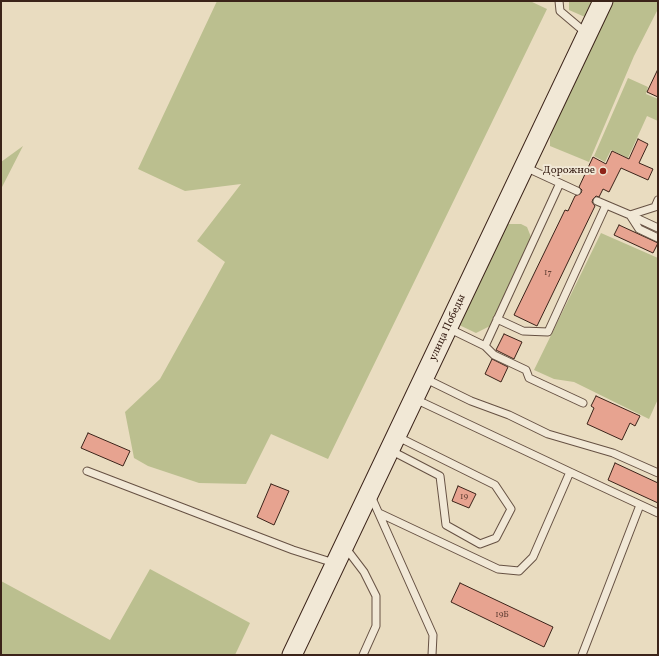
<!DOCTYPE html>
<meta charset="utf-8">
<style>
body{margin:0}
#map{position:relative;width:659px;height:656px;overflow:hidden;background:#e9dcc0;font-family:Vollkorn,serif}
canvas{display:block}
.frame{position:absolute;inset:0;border:2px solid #3b2319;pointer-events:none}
</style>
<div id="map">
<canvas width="659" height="656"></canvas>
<div class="frame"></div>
</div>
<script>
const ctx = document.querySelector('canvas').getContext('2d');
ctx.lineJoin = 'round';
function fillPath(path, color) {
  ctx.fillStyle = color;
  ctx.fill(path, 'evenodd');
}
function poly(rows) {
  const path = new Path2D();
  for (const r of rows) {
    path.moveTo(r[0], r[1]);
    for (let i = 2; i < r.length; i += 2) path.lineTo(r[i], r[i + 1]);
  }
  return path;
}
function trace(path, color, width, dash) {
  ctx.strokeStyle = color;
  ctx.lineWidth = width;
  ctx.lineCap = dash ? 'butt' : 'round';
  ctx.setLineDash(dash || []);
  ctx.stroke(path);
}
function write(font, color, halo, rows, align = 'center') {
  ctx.font = font + ' Vollkorn,serif';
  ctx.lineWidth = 4;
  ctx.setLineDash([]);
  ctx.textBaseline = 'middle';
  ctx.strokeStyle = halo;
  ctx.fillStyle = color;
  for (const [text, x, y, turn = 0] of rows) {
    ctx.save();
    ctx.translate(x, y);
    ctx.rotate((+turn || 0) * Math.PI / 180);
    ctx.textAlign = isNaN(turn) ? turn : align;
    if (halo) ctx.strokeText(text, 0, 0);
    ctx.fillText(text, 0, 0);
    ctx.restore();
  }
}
fillPath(poly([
 [217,1,530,1,547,9,328,459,271,434,246,484,199,483,148,466,134,458,125,412,160,379,225,262,197,241,241,184,185,191,138,169],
 [569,1,609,1,601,20,585,17,569,10],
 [614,1,658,1,658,9,634,56,589,162,550,146,550,139,551,130],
 [628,78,648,87,646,94,658,99,658,121,647,116,628,158,611,150,605,162,594,156],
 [23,146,1,189,1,162],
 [503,224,521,224,527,227,531,237,490,326,476,333,457,324],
 [601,233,658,258,658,399,649,419,574,382,554,379,534,370],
 [150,569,250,623,235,655,1,655,1,581,110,640]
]), '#bbbf8f');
const building = poly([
 [658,69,658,97,647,92,658,69],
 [638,139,648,144,639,163,653,169,648,180,621,168,609,192,603,189,599,197,596,196,593,199,592,202,595,206,537,326,514,315,565,210,568,211,575,196,581,193,582,190,579,187,593,157,606,164,612,151,629,159,638,139],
 [619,225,658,243,653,253,614,235,619,225],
 [504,334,522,342,514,359,496,350,504,334],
 [492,359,508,367,501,382,485,374,492,359],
 [596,396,640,416,635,426,630,423,622,440,587,424,594,408,591,406,596,396],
 [88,433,130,451,123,466,81,448,88,433],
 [615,463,658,483,658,503,608,480,615,463],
 [271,484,289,491,274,525,257,517,271,484],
 [458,486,476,494,469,508,452,501,458,486],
 [460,583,553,627,544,647,451,602,460,583]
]);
fillPath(building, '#e7a390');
trace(building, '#3b2319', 1);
const service = poly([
 [559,1,560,11,586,33],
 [525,167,577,191],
 [658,200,655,207,630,215,658,228],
 [597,201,630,215,639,229,658,238],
 [497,319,523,331,548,332,606,205],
 [448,328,485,346,560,183],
 [485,346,494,355,526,370,529,378,583,403],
 [424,378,471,401,509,415,548,434,613,453,658,473],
 [390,450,440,476,446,525,480,544,496,538,511,509,495,485,396,436],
 [87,471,293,550,334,563],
 [570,472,658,513],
 [371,496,433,635,432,655],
 [379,513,498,569,519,571,533,557,570,472,415,399],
 [345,547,364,572,376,596,376,626,363,655],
 [582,655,640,505]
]);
const secondary = poly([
 [292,655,603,1]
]);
trace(service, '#665143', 9);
trace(secondary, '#3b2319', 21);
trace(service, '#f1e8d6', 7);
trace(secondary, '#f1e8d6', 19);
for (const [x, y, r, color] of [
 [603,171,4,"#8f2418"]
]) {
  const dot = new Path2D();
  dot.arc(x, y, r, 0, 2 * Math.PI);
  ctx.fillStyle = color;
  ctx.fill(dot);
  trace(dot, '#f1e8d6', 1.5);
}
write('9px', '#664337', null, [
 ["17",548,273],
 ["19",464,497],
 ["19Б",502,615]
]);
write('11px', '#3b2319', '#f1e8d6', [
 ["Дорожное",595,171]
], 'right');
write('11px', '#3b2319', '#f1e8d6', [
 ["улица Победы",448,328,-65]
]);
</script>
